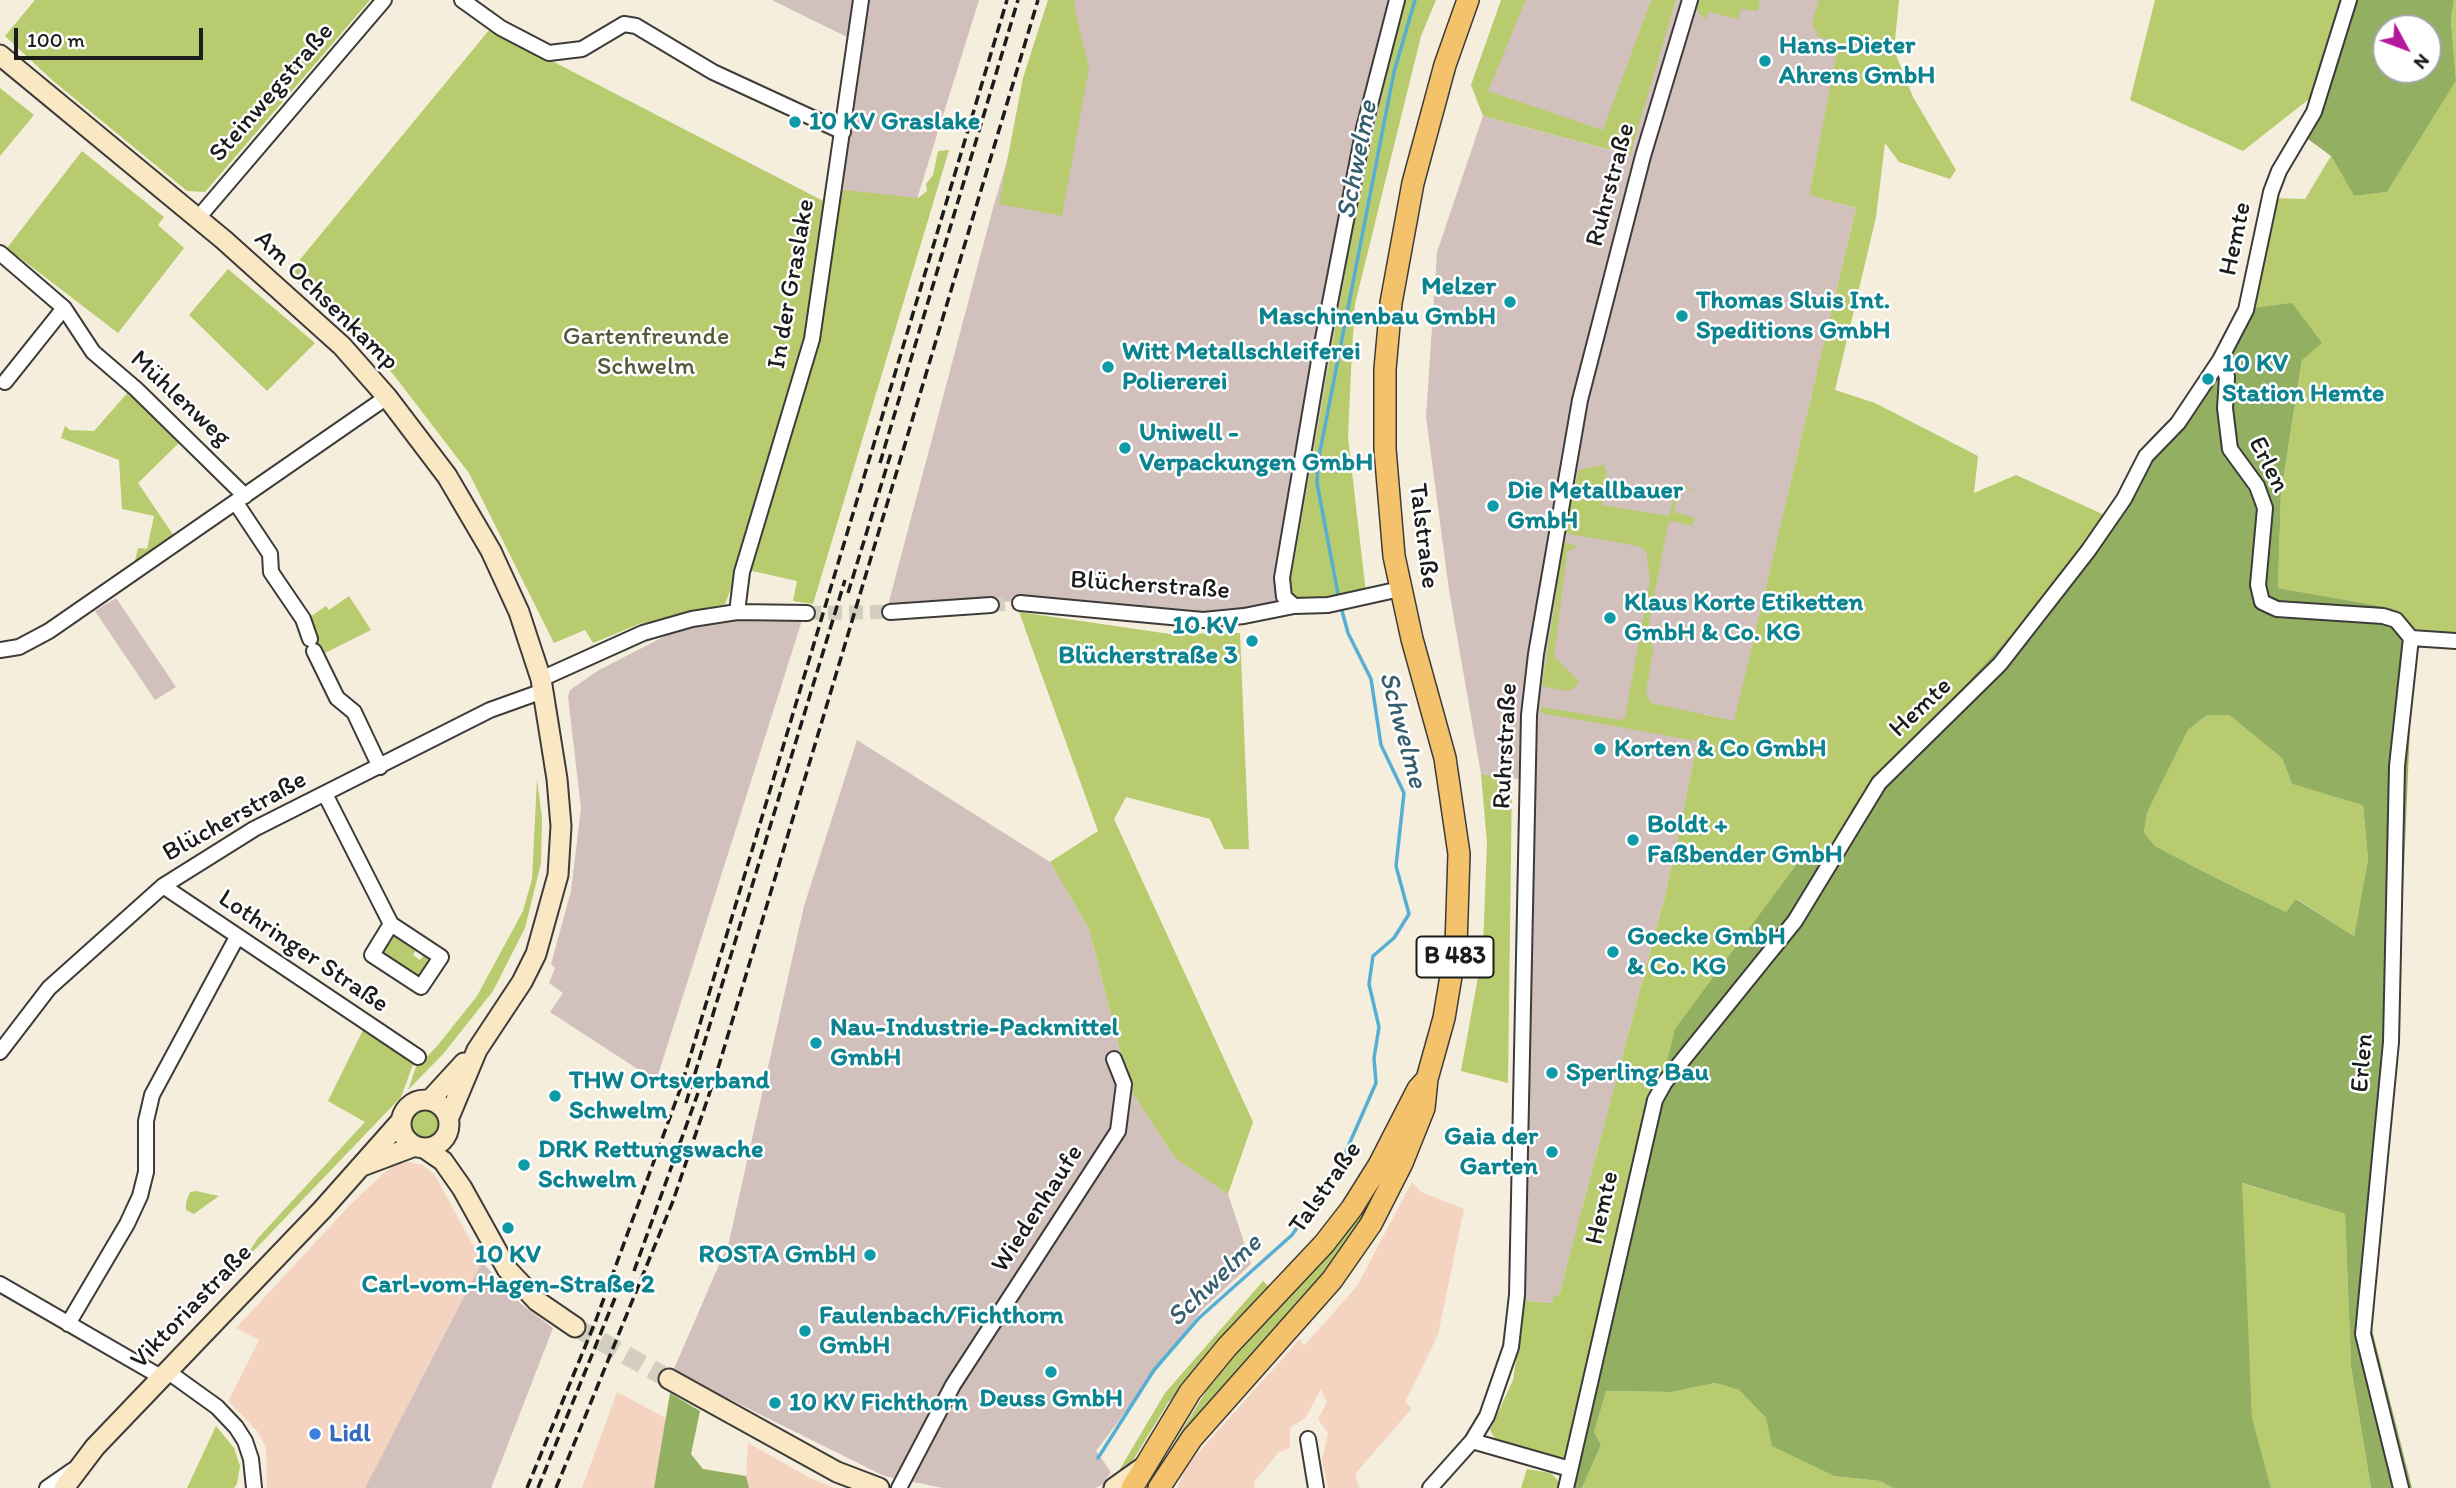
<!DOCTYPE html>
<meta charset="utf-8">
<style>
body{margin:0}
#map{position:relative;width:2456px;height:1488px;overflow:hidden;background:#f5eedd;font-family:Itim,sans-serif}
canvas{display:block}
.north{position:absolute;left:2372px;top:14px;width:70px;height:70px;box-sizing:border-box;background:#fff;border:2px solid #a4a4a4;border-radius:50%;rotate:131deg;font-size:19px;font-weight:700;line-height:28px;text-align:center;color:#1c1c1c}
.north::after{content:'';display:block;margin:auto;width:24px;height:32px;background:#b5179e;clip-path:polygon(50% 0,100% 100%,50% 72%,0 100%)}
.scale{position:absolute;left:14px;top:28px;width:189px;height:32px;box-sizing:border-box;border:4px solid #1c1c1c;border-top:0;padding-left:9px;font-size:21px;line-height:24px;white-space:nowrap;color:#1c1c1c;-webkit-text-stroke:5px #fff;paint-order:stroke}
</style>
<div id="map">
<canvas width="2456" height="1488"></canvas>
<div class="north">N</div>
<div class="scale">100 m</div>
</div>
<script>
const ctx = document.querySelector('canvas').getContext('2d');
ctx.lineJoin = 'round';
function fillPath(path, color) {
  ctx.fillStyle = color;
  ctx.fill(path, 'evenodd');
}
function poly(rows) {
  const path = new Path2D();
  for (const r of rows) {
    if (r.length === 3) {
      path.moveTo(r[0] + r[2], r[1]);
      path.arc(r[0], r[1], r[2], 0, 2 * Math.PI);
      continue;
    }
    path.moveTo(r[0], r[1]);
    for (let i = 2; i < r.length; i += 2) path.lineTo(r[i], r[i + 1]);
  }
  return path;
}
function trace(path, color, width, dash) {
  ctx.strokeStyle = color;
  ctx.lineWidth = width;
  ctx.lineCap = dash ? 'butt' : 'round';
  ctx.setLineDash(dash || []);
  ctx.stroke(path);
}
function write(font, color, halo, rows, align = 'center') {
  ctx.font = font + ' Itim,sans-serif';
  ctx.lineWidth = 5;
  ctx.setLineDash([]);
  ctx.textBaseline = 'middle';
  ctx.strokeStyle = halo;
  ctx.fillStyle = color;
  for (const [text, x, y, turn = 0] of rows) {
    ctx.save();
    ctx.translate(x, y);
    ctx.rotate((+turn || 0) * Math.PI / 180);
    ctx.textAlign = isNaN(turn) ? turn : align;
    if (halo) ctx.strokeText(text, 0, 0);
    ctx.fillText(text, 0, 0);
    ctx.restore();
  }
}
fillPath(poly([
 [410,1162,423,1165,435,1175,482,1262,365,1488,267,1488,266,1447,258,1432,228,1401,259,1340,236,1328,352,1203,385,1172,395,1165],
 [1412,1182,1421,1192,1464,1209,1438,1335,1405,1402,1412,1408,1355,1474,1359,1488,1328,1488,1322,1460,1328,1433,1318,1419,1327,1402,1321,1389,1306,1417,1290,1428,1290,1448,1279,1452,1254,1482,1255,1488,1177,1488,1188,1464,1300,1339,1304,1346,1357,1286],
 [617,1392,666,1418,654,1488,582,1488],
 [748,1443,812,1479,835,1488,749,1488,746,1476]
]), '#f5d3c1');
fillPath(poly([
 [772,0,979,0,917,199,842,190,861,44],
 [1055,0,1406,0,1399,19,1356,210,1290,583,1300,610,1240,621,1061,601,969,602,887,609,993,208],
 [1526,0,1651,0,1604,131,1487,91],
 [1676,0,1848,0,1809,195,1856,208,1734,722,1704,714,1666,892,1559,1295,1552,1303,1525,1301,1535,781,1481,774,1449,590,1426,417,1437,252,1483,116,1629,155],
 [116,598,176,687,155,700,95,611],
 [804,614,656,1081,550,1012,563,993,549,983,555,968,551,964,571,891,581,808,568,697,570,690,599,670,677,630,732,620],
 [857,740,1050,862,1089,929,1130,1089,1175,1158,1228,1194,1251,1264,1202,1310,1096,1451,1111,1472,1102,1485,1095,1488,943,1488,884,1476,673,1371,729,1242,804,906],
 [482,1262,521,1304,553,1328,491,1488,365,1488]
]), '#d1c0bc');
fillPath(poly([
 [35,0,370,0,205,192,187,191,52,80,5,36],
 [1048,0,1076,0,1074,6,1089,68,1062,216,999,204,1023,78],
 [1406,0,1436,0,1421,36,1355,304,1352,351,1348,437,1366,593,1300,610,1290,584,1356,210,1399,19],
 [1501,0,1526,0,1488,91,1603,130,1651,0,1676,0,1630,155,1483,116,1471,85],
 [1698,0,1760,0,1758,11,1741,9,1738,19,1708,12,1706,21,1697,10],
 [1819,0,1899,0,1894,50,1913,97,1956,170,1950,179,1899,162,1885,143,1876,217,1835,390,1875,403,1978,456,1974,493,2016,475,2109,517,1839,862,1805,853,1578,1461,1498,1444,1490,1430,1513,1380,1525,1301,1552,1303,1554,1296,1559,1295,1666,892,1698,741,1541,713,1541,707,1621,720,1625,718,1650,580,1646,551,1638,546,1564,533,1566,519,1579,470,1592,467,1604,465,1607,473,1602,505,1669,516,1678,483,1697,491,1681,487,1674,512,1695,518,1692,526,1672,521,1668,524,1648,629,1653,650,1646,692,1651,703,1734,721,1856,208,1809,195,1839,42,1818,37,1812,23],
 [2155,0,2346,0,2318,92,2243,151,2130,100],
 [2454,0,2456,0,2456,647,2414,643,2414,631,2392,608,2278,588,2281,493,2302,361,2246,310,2271,198,2305,199,2331,156,2354,196,2387,192,2456,81,2451,19],
 [490,29,833,206,835,189,918,198,927,191,926,184,933,175,938,151,949,150,813,604,793,601,797,581,739,568,725,604,639,624,593,643,585,630,554,643,469,473,393,374,348,326,288,274],
 [0,88,34,115,0,156],
 [82,151,164,217,158,225,184,248,118,333,7,248],
 [228,269,315,343,267,391,189,315],
 [130,390,182,440,138,483,174,536,134,564,138,548,147,549,154,516,122,509,119,460,61,438,65,426,70,430,94,431],
 [1564,542,1577,546,1567,552,1554,656,1579,682,1573,689,1566,691,1542,686],
 [349,596,371,630,323,654,313,640,310,617,326,606,329,610],
 [1019,612,1170,634,1240,633,1249,849,1224,849,1210,819,1126,797,1114,819,1253,1122,1228,1194,1175,1158,1130,1089,1089,929,1050,862,1098,831],
 [2207,715,2229,715,2282,758,2292,784,2363,804,2368,859,2354,936,2297,899,2286,912,2212,876,2155,846,2144,832,2147,813,2188,730],
 [1481,774,1512,778,1508,1083,1461,1071,1483,949,1487,843],
 [537,779,542,818,541,863,525,928,493,991,444,1053,408,1090,418,1061,421,1063,438,1045,477,996,523,911,532,879],
 [391,931,418,947,413,955,420,960,426,952,429,954,431,964,423,976,419,977,382,955,381,951],
 [364,1028,415,1059,401,1097,242,1263,258,1238,365,1122,328,1101],
 [425,1123,17],
 [1387,1168,1364,1224,1152,1488,1146,1488,1208,1388],
 [2241,1183,2345,1214,2351,1367,2371,1488,2271,1488,2252,1417],
 [196,1191,219,1196,194,1214,186,1210,186,1203,190,1192],
 [1263,1281,1270,1288,1168,1403,1130,1465,1114,1479,1165,1393],
 [1715,1383,1739,1390,1766,1418,1773,1446,1834,1476,1880,1481,1893,1488,1582,1488,1601,1445,1594,1432,1605,1391,1671,1392],
 [216,1426,234,1448,240,1466,237,1484,234,1488,187,1488],
 [1527,1469,1551,1473,1559,1482,1558,1488,1521,1488]
]), '#b8cb6f');
fillPath(poly([
 [2346,0,2454,0,2451,19,2456,81,2387,192,2354,196,2331,156,2301,134],
 [2386,28,2428,28,2428,70,2386,70],
 [2292,303,2322,343,2302,360,2281,493,2278,588,2392,608,2414,631,2396,1057,2371,1326,2412,1488,2371,1488,2351,1367,2345,1214,2242,1183,2252,1417,2271,1488,1893,1488,1880,1481,1834,1476,1772,1446,1766,1418,1739,1390,1715,1383,1671,1392,1606,1391,1594,1432,1601,1445,1582,1488,1573,1488,1608,1304,1675,1029,1805,853,1839,862,1852,808,2069,573,2246,309],
 [2207,715,2229,715,2282,758,2292,784,2363,805,2368,859,2354,936,2296,899,2286,912,2212,876,2155,846,2144,832,2147,813,2188,730],
 [670,1393,700,1411,691,1454,703,1469,746,1476,749,1488,654,1488]
]), '#92af62');
trace(poly([
 [1339,599,1317,483,1318,462,1394,72,1415,0],
 [1098,1458,1154,1370,1199,1318,1292,1235,1340,1165,1376,1083,1374,1058,1379,1027,1369,984,1373,956,1394,938,1409,914,1396,866,1404,793,1381,745,1371,679,1348,633,1341,607]
]), '#56afd3', 3.5);
trace(poly([
 [991,605,1020,603],
 [807,613,890,612]
]), '#d4cec0', 14, [14, 7]);
trace(poly([
 [575,1327,669,1379]
]), '#d4cec0', 19, [19, 10]);
const street = poly([
 [462,0,501,28,549,53,582,49,624,24,636,26,713,72,843,132],
 [198,218,384,0],
 [0,253,64,308,93,352,136,389,245,496],
 [2220,360,2227,377,2225,408,2230,449,2257,486,2265,508,2258,585,2262,602,2277,609,2383,616,2396,620,2411,638,2397,766,2391,1042,2363,1334,2401,1488],
 [5,382,64,308],
 [236,503,270,554,271,572,303,619,310,639],
 [1020,603,1203,620,1244,616,1294,606,1328,605,1400,589],
 [1294,606,1284,597,1282,578,1321,349,1364,128,1397,0],
 [737,612,742,572,812,339,861,0],
 [890,612,991,605],
 [2411,638,2456,641],
 [0,650,19,647,49,631,387,397],
 [314,651,337,698,354,712,380,767],
 [541,679,643,633,692,619,737,612,807,613],
 [325,794,391,924,372,955,421,987,441,957,391,924],
 [163,886,418,1057],
 [0,1052,49,988,163,886,254,829,490,710,543,691],
 [0,1284,161,1377],
 [68,1324,127,1224,140,1196,146,1172,146,1121,152,1095,237,937],
 [167,1371,217,1407,236,1427,245,1441,251,1459,254,1488],
 [1308,1439,1316,1488],
 [1472,1441,1570,1469],
 [47,1488,73,1470],
 [899,1488,953,1385,1118,1131,1124,1084,1114,1059],
 [1430,1488,1472,1441,1487,1416,1511,1347,1517,1295,1529,715,1536,654,1580,400,1643,156,1690,0],
 [1566,1488,1655,1100,1665,1082,1795,921,1879,783,2000,664,2088,551,2124,499,2146,456,2178,423,2220,360,2246,310,2271,192,2279,171,2314,112,2349,0]
]);
const secondary = poly([
 [0,55,224,240,342,346,387,397,447,476,491,551,519,612,541,679,557,779,561,826,558,875,536,954,522,982,477,1050,449,1117],
 [425,1124,24],
 [430,1100,464,1063],
 [424,1148,443,1161,462,1188,507,1269,537,1301,575,1327],
 [362,1166,415,1146],
 [669,1379,837,1472,879,1488],
 [64,1488,95,1447,322,1210,401,1121],
 [1114,1488,1145,1466]
]);
const primary = poly([
 [1132,1488,1190,1392,1227,1347,1324,1244,1352,1208,1379,1165,1418,1089,1427,1079],
 [1159,1488,1192,1438,1332,1280,1371,1224,1402,1163,1424,1108,1427,1079,1444,1018,1456,946,1459,854,1445,758,1412,639,1394,556,1385,449,1385,369,1391,303,1413,183,1445,65,1468,0]
]);
trace(street, '#3d3c39', 18);
trace(secondary, '#3d3c39', 23);
trace(primary, '#3d3c39', 24);
trace(street, '#fff', 14);
trace(secondary, '#fae7c3', 19);
trace(primary, '#f3c26a', 21);
trace(poly([
 [880,463,1018,0],
 [848,593,891,453],
 [686,1103,845,580],
 [634,1271,698,1093],
 [527,1488,596,1320,681,1087,1007,0],
 [538,1488,617,1293],
 [556,1488,673,1201,719,1065,1038,0]
]), '#1c1c1c', 3.5, [10, 5]);
for (const [x, y, r, color] of [
 [1765,61,7,"#0f9aa8"],
 [795,122,7,"#0f9aa8"],
 [1510,302,7,"#0f9aa8"],
 [1682,316,7,"#0f9aa8"],
 [1108,367,7,"#0f9aa8"],
 [2208,379,7,"#0f9aa8"],
 [1125,448,7,"#0f9aa8"],
 [1493,506,7,"#0f9aa8"],
 [1610,618,7,"#0f9aa8"],
 [1252,641,7,"#0f9aa8"],
 [1600,749,7,"#0f9aa8"],
 [1633,840,7,"#0f9aa8"],
 [1613,952,7,"#0f9aa8"],
 [816,1043,7,"#0f9aa8"],
 [1552,1073,7,"#0f9aa8"],
 [555,1096,7,"#0f9aa8"],
 [1552,1152,7,"#0f9aa8"],
 [524,1165,7,"#0f9aa8"],
 [508,1228,7,"#0f9aa8"],
 [870,1255,7,"#0f9aa8"],
 [805,1331,7,"#0f9aa8"],
 [1051,1372,7,"#0f9aa8"],
 [775,1403,7,"#0f9aa8"],
 [315,1434,7,"#3f7fe0"]
]) {
  const dot = new Path2D();
  dot.arc(x, y, r, 0, 2 * Math.PI);
  ctx.fillStyle = color;
  ctx.fill(dot);
  trace(dot, '#fff', 2.5);
}
for (const [x, y, w] of [
 [1455,957,77]
]) {
  const box = new Path2D();
  box.roundRect(x - w / 2, y - 20.5, w, 41, 5);
  ctx.fillStyle = '#fff';
  ctx.fill(box);
  trace(box, '#1c1c1c', 2);
}
write('bold 24px', '#1c1c1c', null, [
 ["B 483",1455,957]
]);
write('bold 26px', '#0d838f', '#fff', [
 ["Hans-Dieter",1779,46],
 ["Ahrens GmbH",1779,76],
 ["10 KV Graslake",809,122],
 ["Melzer",1496,287,"right"],
 ["Maschinenbau GmbH",1496,317,"right"],
 ["Thomas Sluis Int.",1696,301],
 ["Speditions GmbH",1696,331],
 ["Witt Metallschleiferei",1122,352],
 ["Poliererei",1122,382],
 ["10 KV",2222,364],
 ["Station Hemte",2222,394],
 ["Uniwell -",1139,433],
 ["Verpackungen GmbH",1139,463],
 ["Die Metallbauer",1507,491],
 ["GmbH",1507,521],
 ["Klaus Korte Etiketten",1624,603],
 ["GmbH & Co. KG",1624,633],
 ["10 KV",1238,626,"right"],
 ["Blücherstraße 3",1238,656,"right"],
 ["Korten & Co GmbH",1614,749],
 ["Boldt +",1647,825],
 ["Faßbender GmbH",1647,855],
 ["Goecke GmbH",1627,937],
 ["& Co. KG",1627,967],
 ["Nau-Industrie-Packmittel",830,1028],
 ["GmbH",830,1058],
 ["Sperling Bau",1566,1073],
 ["THW Ortsverband",569,1081],
 ["Schwelm",569,1111],
 ["Gaia der",1538,1137,"right"],
 ["Garten",1538,1167,"right"],
 ["DRK Rettungswache",538,1150],
 ["Schwelm",538,1180],
 ["10 KV",508,1255,"center"],
 ["Carl-vom-Hagen-Straße 2",508,1285,"center"],
 ["ROSTA GmbH",856,1255,"right"],
 ["Faulenbach/Fichthorn",819,1316],
 ["GmbH",819,1346],
 ["Deuss GmbH",1051,1399,"center"],
 ["10 KV Fichthorn",789,1403]
], 'left');
write('26px', '#1c1c1c', '#fff', [
 ["Steinwegstraße",272,93,-49],
 ["Ruhrstraße",1611,185,-75],
 ["Hemte",2236,239,-78],
 ["In der Graslake",792,284,-80],
 ["Am Ochsenkamp",326,301,44],
 ["Mühlenweg",180,399,43],
 ["Erlen",2268,465,63],
 ["Talstraße",1423,536,83],
 ["Blücherstraße",1150,586,4],
 ["Hemte",1921,708,-43],
 ["Ruhrstraße",1506,746,-87],
 ["Blücherstraße",235,817,-29],
 ["Lothringer Straße",303,952,34],
 ["Erlen",2363,1063,-85],
 ["Talstraße",1326,1188,-55],
 ["Hemte",1603,1208,-77],
 ["Wiedenhaufe",1038,1209,-57],
 ["Viktoriastraße",192,1307,-46]
]);
write('26px', '#535939', '#fff', [
 ["Gartenfreunde",646,337],
 ["Schwelm",646,367]
]);
write('bold 26px', '#366cbe', '#fff', [
 ["Lidl",329,1434]
], 'left');
write('italic 28px', '#365e6e', '#fff', [
 ["Schwelme",1358,160,-79],
 ["Schwelme",1402,730,75],
 ["Schwelme",1215,1281,-44]
]);
</script>
